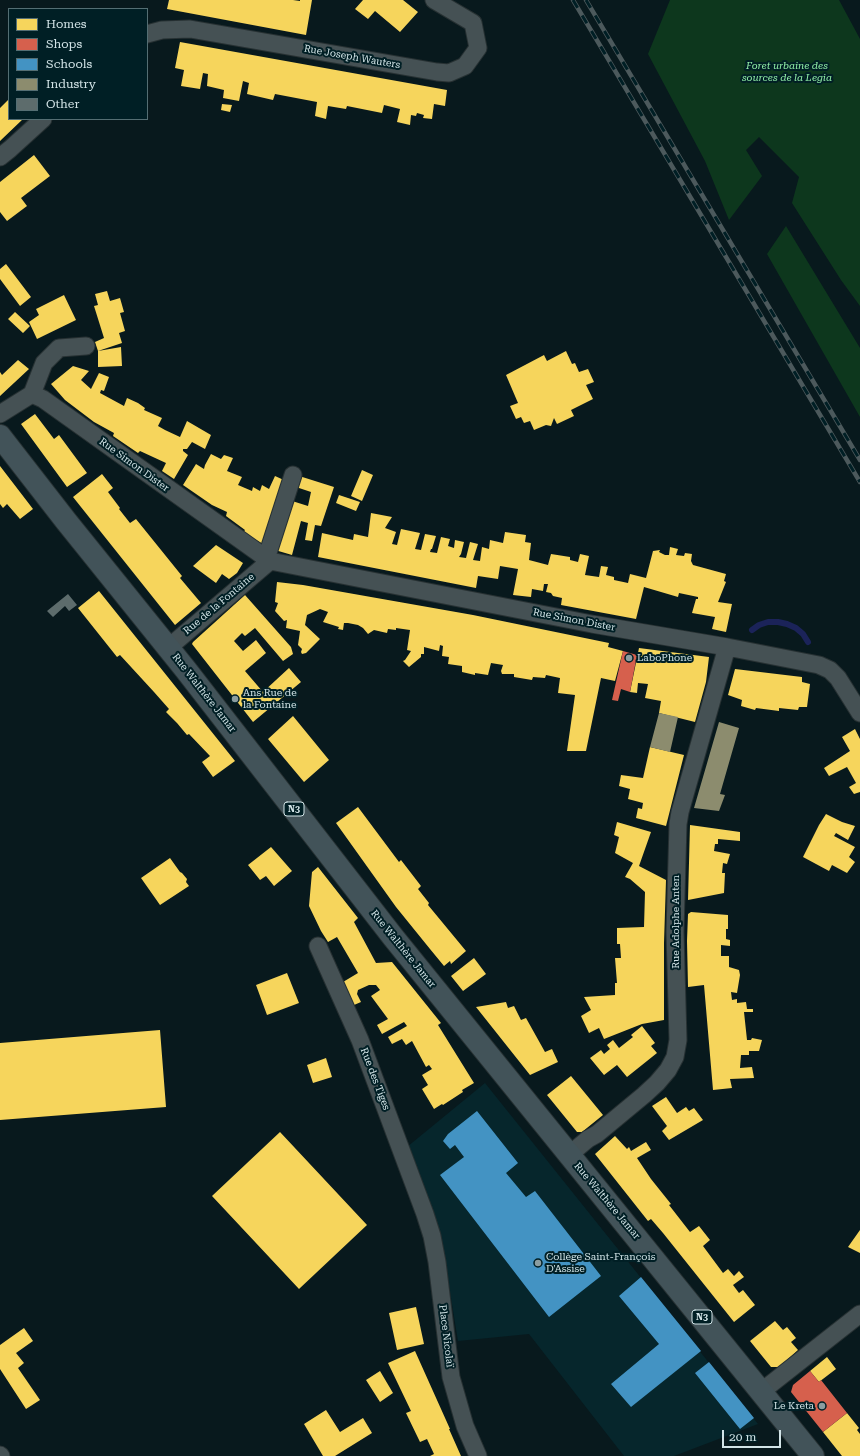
<!DOCTYPE html>
<meta charset="utf-8">
<style>
body{margin:0}
#map{position:relative;width:860px;height:1456px;overflow:hidden;background:#08191d;font-family:"Roboto Serif",serif}
canvas{display:block}
.legend{position:absolute;left:8px;top:8px;width:140px;height:112px;box-sizing:border-box;background:#001f25;border:1px solid #546e73;margin:0;padding:5px 7px;list-style:none;font-size:12px;color:#d2e4e7}
.legend li{display:flex;align-items:center;gap:8px;height:20px}
.legend b{width:20px;border:1px solid #546e73}
.scale{position:absolute;left:722px;top:1430px;width:59px;height:18px;box-sizing:border-box;border:2px solid #d2e4e7;border-top:0;padding-left:5px;font-size:12px;line-height:14px;white-space:nowrap;color:#d2e4e7;-webkit-text-stroke:3px #001f25;paint-order:stroke}
</style>
<div id="map">
<canvas width="860" height="1456"></canvas>
<ul class="legend">
<li><b style="height:11px;background:#f6d55c"></b>Homes</li>
<li><b style="height:11px;background:#d6604d"></b>Shops</li>
<li><b style="height:11px;background:#4393c3"></b>Schools</li>
<li><b style="height:11px;background:#8c8c6e"></b>Industry</li>
<li><b style="height:11px;background:#5d6c6c"></b>Other</li>
</ul>
<div class="scale">20 m</div>
</div>
<script>
const ctx = document.querySelector('canvas').getContext('2d');
ctx.lineJoin = 'round';
function fillPath(path, color) {
  ctx.fillStyle = color;
  ctx.fill(path, 'evenodd');
}
function poly(rows) {
  const path = new Path2D();
  for (const r of rows) {
    path.moveTo(r[0], r[1]);
    for (let i = 2; i < r.length; i += 2) path.lineTo(r[i], r[i + 1]);
  }
  return path;
}
function trace(path, color, width, dash) {
  ctx.strokeStyle = color;
  ctx.lineWidth = width;
  ctx.lineCap = dash ? 'butt' : 'round';
  ctx.setLineDash(dash || []);
  ctx.stroke(path);
}
function write(font, color, halo, rows, align = 'center') {
  ctx.font = font + ' "Roboto Serif",serif';
  ctx.lineWidth = 4;
  ctx.setLineDash([]);
  ctx.textBaseline = 'middle';
  ctx.strokeStyle = halo;
  ctx.fillStyle = color;
  for (const [text, x, y, turn = 0] of rows) {
    ctx.save();
    ctx.translate(x, y);
    ctx.rotate((+turn || 0) * Math.PI / 180);
    ctx.textAlign = isNaN(turn) ? turn : align;
    if (halo) ctx.strokeText(text, 0, 0);
    ctx.fillText(text, 0, 0);
    ctx.restore();
  }
}
fillPath(poly([
 [485,1083,758,1424,674,1456,624,1456,529,1334,458,1341,443,1249,407,1147]
]), '#06262c');
fillPath(poly([
 [670,0,839,0,860,39,860,306,841,280,792,203,799,177,759,137,746,150,762,176,729,220,705,161,648,54],
 [786,226,860,348,860,417,767,254]
]), '#0d371d');
fillPath(poly([
 [169,0,293,0,300,1,300,0,312,0,306,35,167,9],
 [363,0,403,0,418,12,400,32,375,11,368,19,355,9],
 [180,42,447,90,445,106,434,104,432,119,423,118,424,115,417,113,416,116,411,115,410,125,397,122,400,109,384,105,382,113,347,106,346,109,328,106,326,119,315,116,317,102,275,94,273,100,247,94,249,83,243,81,239,101,223,98,224,90,207,86,208,74,203,73,200,89,181,86,184,70,175,68],
 [9,99,9,119,23,119,0,141,0,108],
 [222,104,232,105,230,112,221,110],
 [34,155,50,176,21,198,27,206,7,221,0,212,0,182],
 [6,264,31,297,20,306,0,279,0,269],
 [107,291,110,301,120,298,124,312,120,313,125,331,119,333,122,343,98,351,95,342,104,338,94,306,98,305,95,294],
 [64,295,76,320,37,339,29,322,39,315,36,309],
 [15,312,30,326,23,333,8,319],
 [121,347,122,366,98,367,98,351],
 [566,351,572,364,575,363,579,372,588,369,594,382,586,385,593,399,571,410,574,416,557,424,554,418,551,426,546,425,534,430,530,421,524,423,521,417,516,419,510,406,518,403,506,375,544,355,547,361],
 [18,360,29,369,0,396,0,372,2,375],
 [73,366,89,371,81,380,91,389,99,373,109,377,104,391,101,390,100,393,124,406,127,398,138,403,145,408,144,410,162,418,158,426,165,430,180,437,187,421,211,435,205,449,192,442,187,449,183,449,183,451,188,455,174,479,162,471,166,463,140,451,138,453,113,436,114,433,94,422,65,400,51,384],
 [35,414,54,439,59,435,87,473,67,487,21,424],
 [211,454,221,459,224,455,233,458,227,471,242,477,238,485,252,491,253,487,260,491,262,485,269,489,275,476,286,481,265,545,243,533,245,530,226,516,227,512,212,505,183,485,196,464,204,469,205,465],
 [0,466,33,509,20,519,7,504,3,508,0,504],
 [362,470,373,475,362,501,351,496],
 [102,474,113,488,108,492,120,508,119,509,130,523,136,519,182,576,180,578,201,603,175,625,73,497],
 [296,475,334,487,321,526,315,525,312,541,305,540,308,523,301,521,292,555,275,550,289,500,308,506,311,492,293,486],
 [339,495,360,502,356,511,336,503],
 [371,513,392,517,385,528,396,532,392,544,397,545,401,529,420,533,415,549,421,550,425,534,436,536,432,549,431,549,430,552,437,553,441,537,450,539,448,546,454,548,455,540,464,542,461,554,459,557,466,558,470,542,478,544,473,560,480,561,482,547,489,549,490,540,503,543,505,532,526,535,525,542,531,543,529,560,548,565,551,554,570,557,570,560,578,562,580,554,589,556,585,575,599,577,601,566,608,567,606,575,614,577,614,580,628,583,630,574,646,578,653,551,660,550,659,552,665,555,669,555,670,547,678,549,676,555,684,556,685,553,692,554,691,561,693,565,726,574,724,581,726,582,718,602,732,604,726,632,712,629,715,617,692,613,696,599,698,599,698,597,679,593,678,597,644,587,636,619,561,605,562,598,553,596,551,593,546,592,548,584,544,584,543,591,532,589,531,597,513,595,518,569,500,566,498,579,478,576,476,588,318,557,322,533,353,540,354,534,368,537],
 [216,545,243,563,237,573,229,579,222,574,216,583,193,566],
 [277,582,303,585,473,615,609,643,608,647,623,651,615,681,601,678,586,751,567,751,575,695,558,693,560,678,546,675,545,678,533,677,532,680,514,677,514,674,502,674,501,671,503,665,491,663,488,675,475,673,475,675,462,672,462,666,448,664,449,657,442,656,443,646,440,645,439,651,424,647,424,654,421,654,421,657,409,667,403,661,405,660,411,651,407,650,410,630,396,628,396,630,388,629,387,633,374,630,368,634,363,628,358,625,348,623,344,623,343,630,338,629,339,627,323,622,328,612,320,609,307,615,305,625,320,639,306,653,302,654,301,652,302,649,298,645,300,631,286,628,287,620,284,621,275,611,278,603,275,602],
 [99,591,235,761,213,777,202,762,210,756,189,734,187,735,177,723,166,712,169,709,154,692,120,655,117,657,78,608],
 [245,595,291,647,293,654,283,661,255,628,245,636,242,633,234,641,243,651,256,640,266,653,245,671,263,692,289,668,301,682,253,722,192,644,193,642],
 [639,648,709,657,706,682,695,722,659,713,661,701,645,698,648,684,638,683,637,693,630,692],
 [735,669,802,677,802,682,810,684,807,707,799,707,798,710,779,708,779,711,756,708,755,710,741,706,742,700,728,695],
 [293,716,329,760,304,782,268,739],
 [855,729,860,739,860,792,854,794,849,787,856,783,847,767,829,776,824,768,850,751,842,737],
 [650,747,684,755,666,826,636,818,638,808,642,809,643,803,628,799,630,789,619,786,621,775,643,778],
 [358,807,399,862,401,860,421,886,418,889,429,903,428,905,466,951,451,964,450,961,444,966,430,949,396,907,336,823],
 [826,814,842,822,855,826,848,840,836,833,834,836,855,847,849,857,855,862,847,873,832,865,829,871,803,857,819,825],
 [617,822,651,832,639,866,666,880,664,943,664,1020,642,1024,604,1039,599,1028,589,1033,581,1016,591,1010,584,997,615,995,615,983,617,983,615,958,621,958,620,944,617,944,617,928,644,927,645,892,630,879,625,877,633,863,615,853,619,837,614,835],
 [690,825,740,832,740,841,718,839,718,844,715,844,714,851,730,854,727,864,723,863,722,873,725,873,724,893,688,900],
 [271,847,292,871,274,886,266,876,260,880,248,865],
 [170,858,180,872,182,873,187,879,186,882,189,886,160,905,141,878],
 [318,867,358,918,354,922,376,963,392,962,441,1023,438,1025,474,1083,462,1090,463,1092,443,1105,442,1104,434,1109,422,1089,428,1085,422,1075,432,1069,429,1065,426,1067,412,1041,406,1045,402,1039,392,1044,388,1037,407,1026,404,1022,382,1034,377,1025,388,1019,371,996,380,990,376,985,369,985,358,990,357,994,361,1002,354,1005,343,982,358,973,337,937,328,942,321,931,309,906,312,872],
 [691,912,728,915,728,929,726,929,726,939,730,940,730,946,721,945,721,956,729,956,729,967,739,970,740,975,737,993,731,992,732,1000,737,999,737,1003,746,1002,747,1009,753,1009,753,1012,744,1012,747,1040,751,1040,752,1038,762,1040,759,1051,749,1051,749,1055,741,1055,740,1068,752,1067,754,1078,730,1079,732,1088,713,1090,704,985,688,987,687,941,688,914],
 [474,958,486,974,463,991,451,976],
 [287,973,299,1003,267,1015,256,985],
 [506,1002,508,1008,514,1006,521,1020,526,1018,545,1052,552,1049,558,1062,530,1075,476,1007],
 [642,1026,655,1043,651,1046,657,1053,627,1077,617,1065,604,1075,590,1058,601,1050,604,1054,610,1049,607,1045,613,1040,619,1048,633,1037,631,1035],
 [160,1030,166,1107,0,1120,0,1043],
 [326,1058,332,1077,313,1083,307,1065],
 [571,1076,603,1115,582,1132,577,1132,547,1095],
 [666,1097,677,1113,686,1107,689,1111,694,1108,703,1120,669,1140,662,1131,667,1126,652,1106],
 [280,1132,367,1225,299,1289,212,1196],
 [615,1136,627,1149,629,1147,631,1151,646,1142,651,1150,637,1158,651,1179,671,1204,669,1205,690,1232,699,1226,710,1240,703,1246,723,1273,728,1269,734,1276,739,1271,744,1277,733,1285,739,1293,743,1290,755,1305,734,1322,663,1233,651,1219,648,1221,595,1154],
 [860,1230,860,1253,848,1247],
 [416,1307,424,1344,397,1350,389,1313],
 [775,1321,783,1330,787,1327,796,1338,791,1342,798,1350,779,1367,771,1367,750,1341],
 [24,1328,33,1341,16,1353,24,1363,18,1368,40,1400,26,1409,0,1369,0,1345],
 [415,1351,450,1429,449,1429,461,1456,430,1456,434,1454,427,1439,420,1442,406,1413,411,1411,388,1363],
 [827,1357,836,1369,819,1382,810,1371],
 [380,1371,393,1393,380,1402,366,1380],
 [326,1410,340,1432,363,1418,372,1433,335,1456,323,1456,304,1424],
 [847,1413,859,1428,857,1430,860,1434,860,1456,842,1456,823,1432]
]), '#f6d55c');
fillPath(poly([
 [623,651,637,655,630,692,621,689,618,701,612,700],
 [810,1371,819,1382,821,1380,847,1413,823,1432,791,1392,793,1385]
]), '#d6604d');
fillPath(poly([
 [477,1111,518,1163,506,1173,526,1197,535,1191,601,1276,549,1317,440,1175,464,1157,455,1145,450,1149,443,1141,448,1134],
 [641,1277,701,1351,631,1407,611,1384,659,1344,619,1296],
 [709,1362,754,1418,740,1429,695,1373]
]), '#4393c3');
fillPath(poly([
 [659,713,678,717,670,752,650,747],
 [719,722,739,728,720,794,725,795,719,811,694,808]
]), '#8c8c6e');
trace(poly([
 [752,630,759,625,768,622,778,622,787,624,796,628,803,634,808,642]
]), '#1b2359', 6);
fillPath(poly([
 [68,594,77,605,69,611,65,606,53,617,47,611]
]), '#5d6c6c');
const street = poly([
 [147,34,162,30,190,29,437,72,449,73,465,66,478,48,473,23,434,0],
 [0,157,10,149,43,119],
 [32,394,43,399,270,561,592,624,727,647,819,665,830,670,838,678,860,713],
 [32,394,44,363,59,348,86,346],
 [0,414,32,394],
 [266,559,293,475],
 [168,648,270,561],
 [318,946,360,1040,425,1214,432,1236,437,1262,451,1377,465,1426,478,1456],
 [569,1155,588,1139,597,1134,644,1095,657,1083,668,1070,675,1057,678,1040,675,932,678,824,680,812,727,647],
 [762,1391,860,1314],
 [0,1455,1,1456]
]);
const primary = poly([
 [0,436,66,521,186,670,393,937,813,1456]
]);
trace(street, '#273133', 19);
trace(primary, '#273133', 24);
trace(street, '#455154', 17);
trace(primary, '#425359', 22);
const rail = poly([
 [573,0,860,482],
 [586,0,860,460]
]);
trace(rail, '#4c595c', 4.5);
trace(rail, '#001f25', 3, [9]);
for (const [x, y, r, color] of [
 [629,658,4,"#8b9da0"],
 [235,699,4,"#8b9da0"],
 [538,1263,4,"#8b9da0"],
 [822,1406,4,"#8b9da0"]
]) {
  const dot = new Path2D();
  dot.arc(x, y, r, 0, 2 * Math.PI);
  ctx.fillStyle = color;
  ctx.fill(dot);
  trace(dot, '#001f25', 1.5);
}
for (const [x, y, w] of [
 [294,809,20],
 [702,1317,20]
]) {
  const box = new Path2D();
  box.roundRect(x - w / 2, y - 7, w, 14, 3);
  ctx.fillStyle = '#001f25';
  ctx.fill(box);
  trace(box, '#d2e4e7', 1);
}
write('bold 9px', '#d2e4e7', null, [
 ["N3",294,809],
 ["N3",702,1317]
]);
write('10px', '#d2e4e7', '#001f25', [
 ["Rue Joseph Wauters",352,57,10],
 ["Rue Simon Dister",134,465,36],
 ["Rue de la Fontaine",219,604,-40],
 ["Rue Simon Dister",574,620,11],
 ["Rue Walthère Jamar",204,693,52],
 ["Rue Adolphe Anten",676,922,-90],
 ["Rue Walthère Jamar",403,949,51],
 ["Rue des Tiges",375,1079,69],
 ["Rue Walthère Jamar",607,1201,50],
 ["Place Nicolaï",446,1336,83]
]);
write('italic 10px', '#91eea7', '#001f25', [
 ["Foret urbaine des",787,66],
 ["sources de la Legia",787,78]
]);
write('10px', '#d2e4e7', '#001f25', [
 ["LaboPhone",637,658],
 ["Ans Rue de",243,693],
 ["la Fontaine",243,705],
 ["Collège Saint-François",546,1257],
 ["D'Assise",546,1269],
 ["Le Kreta",814,1406,"right"]
], 'left');
</script>
